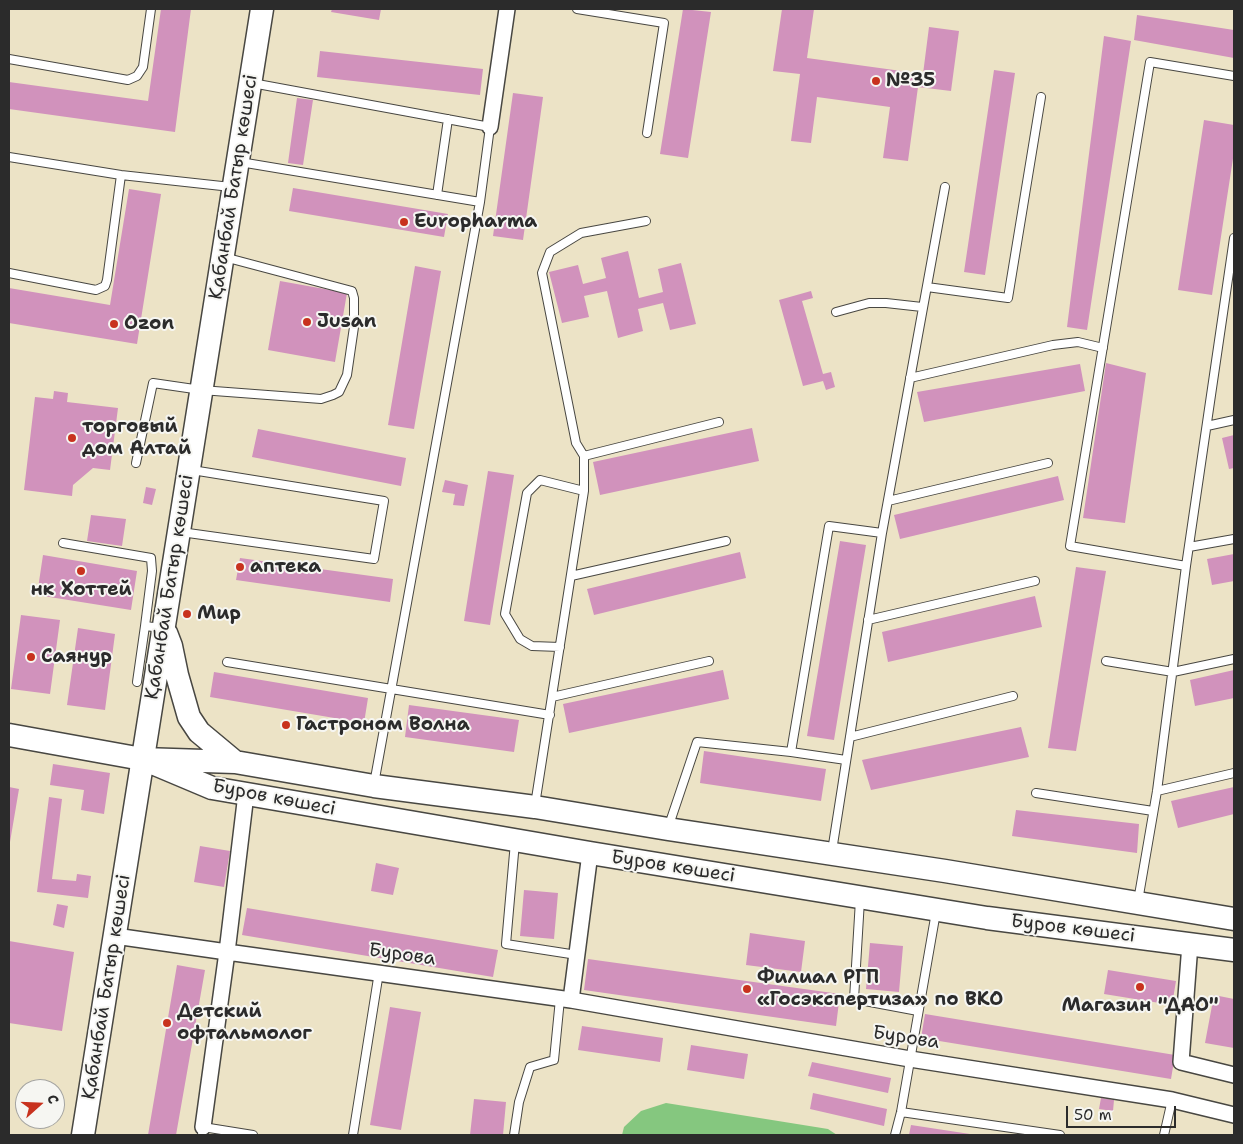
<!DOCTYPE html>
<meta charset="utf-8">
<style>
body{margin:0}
#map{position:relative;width:1243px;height:1144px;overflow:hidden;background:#ece3c6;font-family:"Shantell Sans",sans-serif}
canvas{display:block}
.frame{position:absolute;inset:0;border:10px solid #2b2b2b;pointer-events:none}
.north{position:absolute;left:15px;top:1079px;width:50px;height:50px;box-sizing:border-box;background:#f6f6f2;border:1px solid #a5a5a2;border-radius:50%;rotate:70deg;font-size:14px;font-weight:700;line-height:20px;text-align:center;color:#2b2b2b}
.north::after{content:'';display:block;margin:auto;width:18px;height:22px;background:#c8321e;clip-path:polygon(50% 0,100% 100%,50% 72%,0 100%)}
.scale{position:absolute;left:1066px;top:1106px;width:110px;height:22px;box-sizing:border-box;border:2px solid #2b2b2b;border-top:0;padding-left:6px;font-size:15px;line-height:18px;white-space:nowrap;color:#2b2b2b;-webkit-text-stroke:4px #f6f6f2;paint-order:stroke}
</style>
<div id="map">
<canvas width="1243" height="1144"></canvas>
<div class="frame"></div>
<div class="north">С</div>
<div class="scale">50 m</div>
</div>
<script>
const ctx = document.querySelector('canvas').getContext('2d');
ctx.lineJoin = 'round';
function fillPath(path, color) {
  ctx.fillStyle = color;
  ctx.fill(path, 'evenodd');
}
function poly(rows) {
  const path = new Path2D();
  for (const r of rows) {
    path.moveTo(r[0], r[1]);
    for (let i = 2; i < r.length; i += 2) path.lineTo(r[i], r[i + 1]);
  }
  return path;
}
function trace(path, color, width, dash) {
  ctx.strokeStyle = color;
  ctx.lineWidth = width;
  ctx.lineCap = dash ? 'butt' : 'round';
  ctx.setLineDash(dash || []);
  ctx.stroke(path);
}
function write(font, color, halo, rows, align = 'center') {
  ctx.font = font + ' "Shantell Sans",sans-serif';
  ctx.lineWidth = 4;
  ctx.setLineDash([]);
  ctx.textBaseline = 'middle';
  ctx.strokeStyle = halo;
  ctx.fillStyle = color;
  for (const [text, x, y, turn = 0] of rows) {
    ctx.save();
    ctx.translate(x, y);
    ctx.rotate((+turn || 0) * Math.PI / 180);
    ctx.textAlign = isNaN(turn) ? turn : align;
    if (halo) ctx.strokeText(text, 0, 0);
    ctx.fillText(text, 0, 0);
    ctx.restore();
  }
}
fillPath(poly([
 [666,1103,828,1129,837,1135,622,1135,624,1127,641,1111]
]), '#85c77f');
fillPath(poly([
 [161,9,191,9,175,132,9,109,9,82,148,101],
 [332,9,381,9,379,20,331,12],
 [683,9,711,12,688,158,660,154],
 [782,9,814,9,807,58,923,74,929,27,959,31,951,91,918,87,908,161,883,158,890,107,817,97,811,143,791,141,800,74,773,71],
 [1137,15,1234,30,1234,58,1134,40],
 [1104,36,1131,41,1087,330,1067,327],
 [320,51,483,69,480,95,317,77],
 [994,70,1015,73,985,275,964,272],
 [513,93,543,97,523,240,493,236],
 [297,98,313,100,303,165,288,163],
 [1204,120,1234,125,1234,152,1212,295,1178,290],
 [293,188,448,214,444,237,289,211],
 [129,189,161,194,137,344,9,323,9,288,110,305],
 [628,251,639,298,663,292,658,269,681,263,696,324,670,330,663,303,638,309,643,331,618,338,607,291,584,296,589,317,562,323,549,272,578,265,583,284,606,278,601,258],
 [415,266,441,271,414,429,388,425],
 [280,281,347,293,335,362,268,350],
 [811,291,813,298,802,301,823,374,831,372,835,387,826,390,823,381,803,386,779,300],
 [1106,363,1146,373,1125,523,1083,518],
 [1080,364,1085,391,924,422,917,392],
 [54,391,68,393,67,402,118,408,110,470,93,468,73,485,72,496,24,490,35,397,53,399],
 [752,428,759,461,600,495,593,462],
 [258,429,406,458,401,486,252,457],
 [1234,435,1234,468,1229,469,1222,438],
 [488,471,514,475,490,625,464,621],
 [1058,476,1064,500,900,539,894,515],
 [445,480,468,485,464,506,453,505,455,494,442,492],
 [146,487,156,489,152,505,143,503],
 [91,515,126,519,122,546,87,541],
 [840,541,866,545,834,740,807,736],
 [740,552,746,578,594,615,587,589],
 [1234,554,1234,581,1212,585,1207,559],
 [43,555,137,571,131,610,37,595],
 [240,558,393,579,390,602,236,580],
 [1076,567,1106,571,1076,751,1048,748],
 [1035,596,1042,627,888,662,882,632],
 [21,615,60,620,50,694,11,689],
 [78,628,115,634,105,710,67,705],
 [723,670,729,699,569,733,563,704],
 [1234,670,1234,698,1195,706,1190,680],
 [214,672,368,698,364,723,210,697],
 [409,705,519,720,514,752,405,737],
 [1021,727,1029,757,871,790,862,760],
 [704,751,826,769,821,801,700,783],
 [53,764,110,773,104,814,81,810,84,790,50,785],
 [9,787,19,789,10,842,9,841],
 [1234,787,1234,814,1178,828,1171,801],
 [49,797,62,799,52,879,76,881,77,874,91,876,88,898,37,892],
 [1016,810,1139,824,1137,853,1012,836],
 [200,846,230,851,224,887,194,882],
 [376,863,399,868,393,895,371,891],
 [524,890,558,893,554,939,520,936],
 [57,904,68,906,64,928,53,925],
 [247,908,498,950,493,977,242,935],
 [750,933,805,941,801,972,746,965],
 [9,941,74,952,62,1031,9,1023],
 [870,943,903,946,899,992,866,989],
 [588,959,840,994,836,1026,584,990],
 [177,965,205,970,176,1135,148,1135],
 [1108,970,1176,981,1172,1005,1104,994],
 [1214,995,1234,999,1234,1048,1205,1043],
 [390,1007,421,1012,401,1130,370,1125],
 [925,1014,1175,1055,1171,1079,921,1038],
 [582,1026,663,1038,660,1062,578,1050],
 [691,1045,748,1054,744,1079,687,1070],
 [812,1062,891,1078,888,1093,808,1076],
 [813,1093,887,1109,884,1126,810,1109],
 [1101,1098,1114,1100,1113,1111,1099,1109],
 [474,1099,506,1102,503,1135,470,1135],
 [911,1125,970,1134,970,1135,909,1135]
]), '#d192bc');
const service = poly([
 [577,9,664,23,647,133],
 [9,59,128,80,137,76,143,67,151,9],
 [252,83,490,127,480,202,374,784],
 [9,157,121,175,231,187],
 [240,162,480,202],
 [437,195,448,119],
 [9,273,96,290,105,286,107,280,121,175],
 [927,287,1008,298,1041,97],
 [836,312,869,303,886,303,922,307],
 [910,378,1053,345,1078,342,1103,348],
 [1207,426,1234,420],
 [584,456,719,422],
 [136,463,153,383,201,390,321,399,333,395,339,392,347,375,354,327,354,298,352,291,224,257],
 [888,501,1048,463],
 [181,532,374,559,384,501,192,470],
 [63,543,151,558,152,571,145,626,162,628],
 [1189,547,1234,539],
 [1186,566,1234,238],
 [571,576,726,541],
 [868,620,1035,581],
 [560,647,532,646,520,639,505,614,527,493,540,480,584,491],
 [1106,661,1173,672,1234,659],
 [227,662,550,715],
 [137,682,145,626],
 [552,697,709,661],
 [850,737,1013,696],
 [791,752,829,526,882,533],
 [1157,791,1234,773],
 [1036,793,1153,811],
 [535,805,584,491,584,456,576,443,542,273,550,252,581,233,646,221],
 [668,828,697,742,791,752,846,760],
 [515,842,506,944,577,955],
 [832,851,882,533,945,187],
 [860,900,854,999,918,1011],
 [1138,901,1157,791,1186,566,1070,546,1150,62,1234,76],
 [901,1112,1060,1135],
 [202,1135,203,1127,253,1135],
 [353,1135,379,972],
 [514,1135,519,1102,530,1067,554,1060,560,999],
 [895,1135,901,1112,936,912],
 [1164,1135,1172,1100]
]);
const minor = poly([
 [490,127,507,9],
 [115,936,227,952,246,794],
 [1190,944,1181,1062,1234,1075],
 [571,1000,910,1059,1172,1100,1234,1115],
 [203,1127,227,952,571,1000,590,853]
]);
const secondary = poly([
 [166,633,171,646,177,675,189,717,199,732,235,762],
 [9,735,142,759,235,762,374,786,535,807,668,829,945,871,1234,919],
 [155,764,212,788,590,853,987,918,1234,950],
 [83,1135,262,9]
]);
trace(service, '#484742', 10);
trace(minor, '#484742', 18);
trace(secondary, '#484742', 25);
trace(service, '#fff', 8);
trace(minor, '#fff', 15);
trace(secondary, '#fff', 22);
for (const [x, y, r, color] of [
 [876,81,5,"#c8321e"],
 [404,222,5,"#c8321e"],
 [307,322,5,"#c8321e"],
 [114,324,5,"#c8321e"],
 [72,438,5,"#c8321e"],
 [240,567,5,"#c8321e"],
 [81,571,5,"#c8321e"],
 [187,614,5,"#c8321e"],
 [31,657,5,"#c8321e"],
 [286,725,5,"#c8321e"],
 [1140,987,5,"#c8321e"],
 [747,989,5,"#c8321e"],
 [167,1023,5,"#c8321e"]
]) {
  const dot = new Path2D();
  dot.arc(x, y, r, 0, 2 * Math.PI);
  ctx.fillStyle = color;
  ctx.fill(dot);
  trace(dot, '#f6f6f2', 2);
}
write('bold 19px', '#2b2b2b', '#f6f6f2', [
 ["№35",886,81],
 ["Europharma",414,222],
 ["Jusan",317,322],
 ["Ozon",124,324],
 ["торговый",82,427],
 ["дом Алтай",82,449],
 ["аптека",250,567],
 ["нк Хоттей",81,590,"center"],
 ["Мир",197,614],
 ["Саянур",41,657],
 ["Гастроном Волна",296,725],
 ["Филиал РГП",757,978],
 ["«Госэкспертиза» по ВКО",757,1000],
 ["Магазин \"ДАО\"",1140,1006,"center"],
 ["Детский",177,1012],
 ["офтальмолог",177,1034]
], 'left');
write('19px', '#2b2b2b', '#f6f6f2', [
 ["Қабанбай Батыр көшесі",234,187,-81],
 ["Қабанбай Батыр көшесі",170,587,-81],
 ["Буров көшесі",274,798,11],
 ["Буров көшесі",673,867,9],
 ["Буров көшесі",1073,929,7],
 ["Бурова",402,955,8],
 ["Қабанбай Батыр көшесі",107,987,-81],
 ["Бурова",906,1038,9]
]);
</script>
